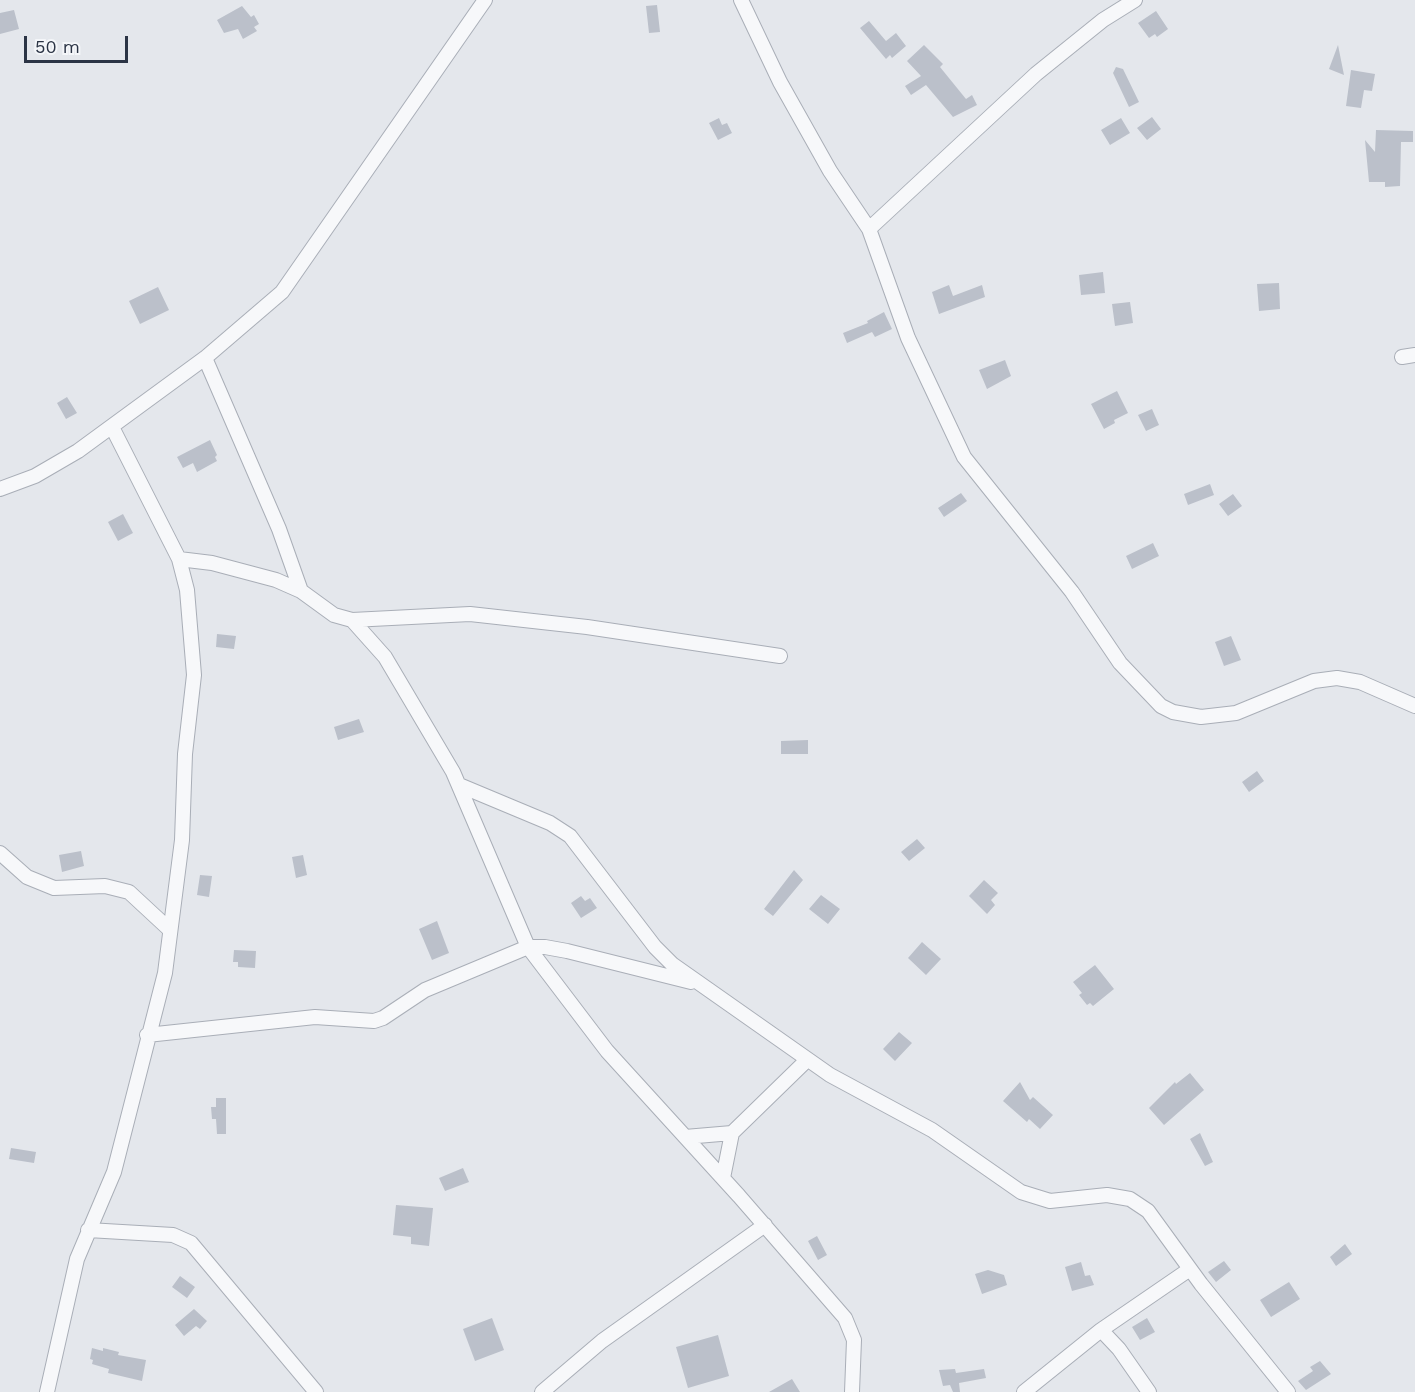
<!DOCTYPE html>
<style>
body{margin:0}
#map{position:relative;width:1415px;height:1392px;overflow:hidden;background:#e4e7ec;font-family:"Work Sans",sans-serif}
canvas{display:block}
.scale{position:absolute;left:24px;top:36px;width:104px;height:27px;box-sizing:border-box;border:3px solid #2b3445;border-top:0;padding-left:8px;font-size:18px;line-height:21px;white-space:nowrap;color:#2b3445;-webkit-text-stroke:4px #f4f6f9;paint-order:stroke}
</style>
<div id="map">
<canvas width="1415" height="1392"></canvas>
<div class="scale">50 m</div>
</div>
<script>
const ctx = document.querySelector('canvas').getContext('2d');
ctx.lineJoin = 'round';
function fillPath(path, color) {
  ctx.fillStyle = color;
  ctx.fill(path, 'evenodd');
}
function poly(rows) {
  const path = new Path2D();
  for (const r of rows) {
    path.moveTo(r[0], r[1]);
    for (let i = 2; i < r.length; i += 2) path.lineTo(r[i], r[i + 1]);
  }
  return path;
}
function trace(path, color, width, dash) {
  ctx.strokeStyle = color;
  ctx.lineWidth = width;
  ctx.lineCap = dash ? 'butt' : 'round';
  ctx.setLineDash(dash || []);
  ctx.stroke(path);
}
fillPath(poly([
 [657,5,660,32,649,33,646,6],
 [242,6,251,17,254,15,259,24,254,27,257,31,243,39,238,29,224,33,217,20],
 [14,10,19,29,0,34,0,13],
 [1156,11,1168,29,1157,37,1155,34,1149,38,1138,23],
 [869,21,886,41,896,33,906,46,892,58,890,55,886,59,860,28],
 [924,45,943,64,940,67,966,99,972,95,977,105,953,117,926,85,911,95,905,86,921,76,907,61],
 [1338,45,1344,75,1329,69],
 [1116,67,1123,69,1139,102,1129,107,1113,73],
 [1351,70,1375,74,1372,91,1364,90,1361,108,1346,106],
 [1152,117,1161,129,1147,140,1137,128],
 [719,118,722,125,727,123,732,133,718,140,709,123],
 [1121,118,1130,133,1110,145,1101,130],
 [1376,130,1413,131,1413,142,1401,142,1400,186,1385,187,1385,182,1369,182,1365,140,1375,152],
 [1103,272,1105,293,1081,295,1079,275],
 [1279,283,1280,309,1259,311,1257,284],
 [949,285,953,296,982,285,985,297,939,314,932,292],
 [158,287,169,310,140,324,129,301],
 [1130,302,1133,323,1115,326,1112,304],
 [884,312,892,329,875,337,872,332,847,343,843,333,868,323,867,321],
 [1005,360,1011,376,987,389,979,370],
 [1117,391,1128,413,1114,420,1115,423,1104,429,1091,404],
 [67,397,77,413,66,419,57,403],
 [1152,409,1159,425,1146,431,1138,415],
 [210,440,217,455,215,457,217,461,197,472,193,463,183,468,177,457],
 [1210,484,1214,495,1188,505,1184,494],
 [961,493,967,501,944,517,938,508],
 [1233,494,1242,506,1228,516,1219,504],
 [123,514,133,533,118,541,108,522],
 [1153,543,1159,556,1132,569,1126,556],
 [217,634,236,636,234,649,216,647],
 [1231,636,1241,660,1224,666,1215,642],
 [359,719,364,732,338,740,334,727],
 [808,740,808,754,781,754,781,741],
 [1257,771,1264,781,1249,792,1242,782],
 [917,839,925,848,909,861,901,852],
 [81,851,84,866,62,872,59,855],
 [303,855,307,875,296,878,292,857],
 [794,870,803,880,773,916,764,909],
 [200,875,212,876,209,897,197,895],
 [984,880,998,893,991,900,995,905,987,914,969,896],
 [821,895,840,909,828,924,809,909],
 [581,896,585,901,590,898,597,908,581,918,571,903],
 [437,921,449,953,432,960,419,929],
 [922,942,941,959,926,975,908,958],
 [234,950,256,951,255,968,238,967,238,962,233,962],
 [1095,965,1114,989,1093,1006,1090,1003,1087,1005,1079,995,1082,993,1073,982],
 [899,1032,912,1043,895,1061,883,1049],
 [1190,1073,1204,1090,1164,1125,1149,1108,1175,1082,1176,1084],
 [1020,1082,1030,1100,1033,1097,1053,1115,1040,1129,1029,1119,1027,1122,1003,1101],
 [216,1098,226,1098,226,1134,217,1134,216,1119,212,1119,211,1107,216,1107],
 [1200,1133,1213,1162,1205,1166,1190,1139],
 [11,1148,36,1152,34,1163,9,1159],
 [463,1168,469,1182,445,1191,439,1178],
 [396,1205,433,1208,429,1246,411,1244,411,1237,393,1235],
 [817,1236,827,1255,818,1260,808,1241],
 [1345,1244,1352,1254,1336,1266,1330,1257],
 [1224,1261,1231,1270,1216,1282,1208,1272],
 [1081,1262,1085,1276,1090,1275,1094,1285,1072,1291,1065,1267],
 [988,1270,1004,1275,1007,1285,982,1294,975,1274],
 [180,1276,195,1287,187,1298,172,1287],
 [1289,1282,1300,1299,1271,1317,1260,1300],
 [194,1309,207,1321,200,1329,196,1326,184,1336,175,1325],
 [492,1318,504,1350,475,1361,463,1329],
 [1147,1318,1155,1332,1140,1340,1132,1327],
 [718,1335,729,1376,688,1388,676,1347],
 [92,1348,103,1351,103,1348,119,1352,118,1355,146,1360,142,1381,108,1373,109,1369,92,1364,93,1360,90,1359],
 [1320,1361,1331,1374,1306,1390,1298,1381,1313,1371,1310,1367],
 [955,1369,956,1373,984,1369,986,1378,959,1383,960,1392,953,1392,950,1385,943,1386,939,1370],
 [792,1379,800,1392,769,1392]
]), '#bbc0ca');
const street = poly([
 [741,0,780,82,830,171,869,229,908,338,964,457,1072,592,1120,663,1161,706,1173,712,1201,717,1236,713,1314,681,1337,678,1360,682,1415,706],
 [869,229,1036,74,1103,20,1135,0],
 [1402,357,1415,355],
 [205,358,279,529,301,591],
 [112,427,179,559,212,563,276,580,301,591,334,615,352,620,470,614,587,627,780,656],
 [0,489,35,476,78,451,205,358,282,292,485,0],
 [352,620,385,657,453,772,528,947,607,1051,739,1196,845,1318,854,1340,852,1392],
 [459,785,550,823,570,836,655,947,672,964,830,1075,932,1130,1021,1192,1050,1201,1107,1195,1130,1199,1148,1211,1201,1284,1288,1392],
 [0,853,27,877,54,888,105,886,129,892,170,930],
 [147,1035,315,1017,374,1021,383,1018,425,990,528,947,545,947,567,951,691,982],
 [685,1137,732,1133],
 [723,1178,732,1133,807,1060],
 [88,1230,173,1235,191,1243,316,1392],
 [1101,1330,1119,1349,1149,1392],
 [47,1392,77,1259,114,1172,165,973,182,840,185,754,194,675,187,590,179,559],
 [542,1392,602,1341,765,1225],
 [1024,1392,1101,1330,1190,1269]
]);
trace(street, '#a9aeb7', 16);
trace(street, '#f7f8fa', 14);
</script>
